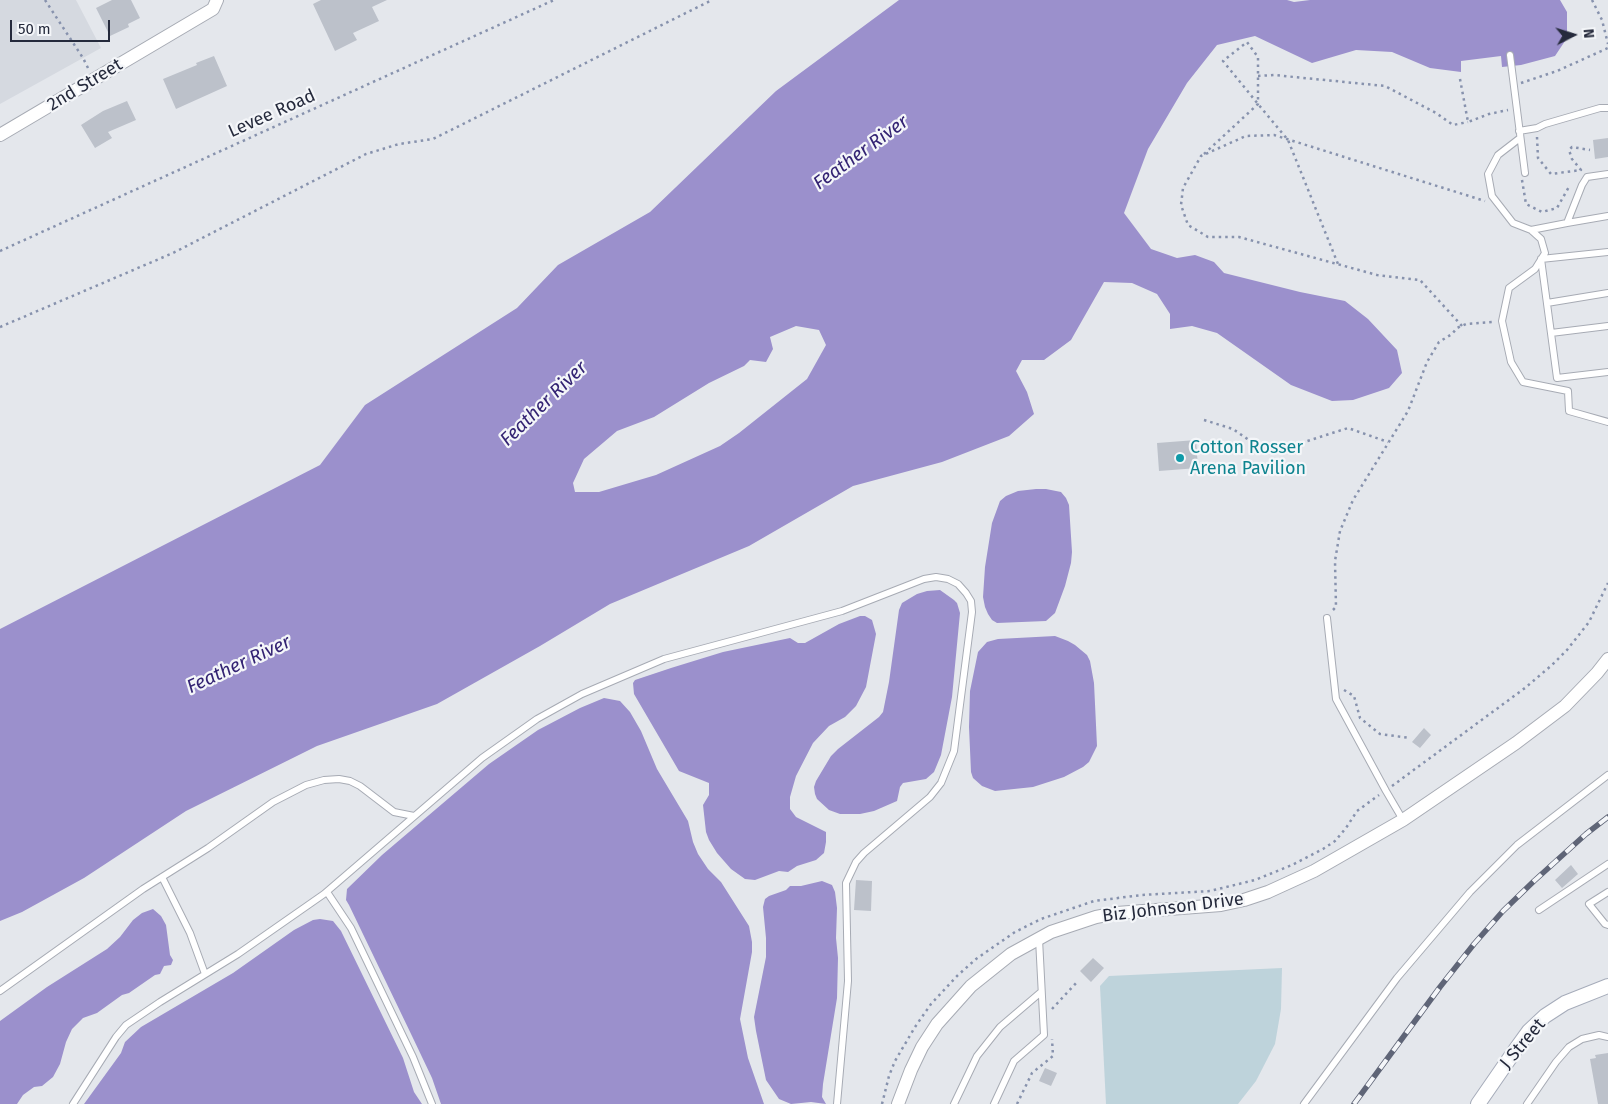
<!DOCTYPE html>
<style>
body{margin:0}
#map{position:relative;width:1608px;height:1104px;overflow:hidden;background:#e4e7ec;font-family:"Fira Sans",sans-serif}
canvas{display:block}
.north{position:absolute;left:1548px;top:10px;width:50px;height:50px;-webkit-text-stroke:4px #f4f6f9;paint-order:stroke;rotate:85deg;font-size:14px;font-weight:700;line-height:20px;text-align:center;color:#252a3c}
.north::after{content:'';display:block;margin:auto;width:18px;height:22px;background:#252a3c;clip-path:polygon(50% 0,100% 100%,50% 72%,0 100%)}
.scale{position:absolute;left:10px;top:20px;width:100px;height:22px;box-sizing:border-box;border:2px solid #252a3c;border-top:0;padding-left:6px;font-size:15px;line-height:18px;white-space:nowrap;color:#252a3c;-webkit-text-stroke:4px #f4f6f9;paint-order:stroke}
</style>
<div id="map">
<canvas width="1608" height="1104"></canvas>
<div class="north">N</div>
<div class="scale">50 m</div>
</div>
<script>
const ctx = document.querySelector('canvas').getContext('2d');
ctx.lineJoin = 'round';
function fillPath(path, color) {
  ctx.fillStyle = color;
  ctx.fill(path, 'evenodd');
}
function poly(rows) {
  const path = new Path2D();
  for (const r of rows) {
    path.moveTo(r[0], r[1]);
    for (let i = 2; i < r.length; i += 2) path.lineTo(r[i], r[i + 1]);
  }
  return path;
}
function trace(path, color, width, dash) {
  ctx.strokeStyle = color;
  ctx.lineWidth = width;
  ctx.lineCap = dash ? 'butt' : 'round';
  ctx.setLineDash(dash || []);
  ctx.stroke(path);
}
function write(font, color, halo, rows, align = 'center') {
  ctx.font = font + ' "Fira Sans",sans-serif';
  ctx.lineWidth = 4.5;
  ctx.setLineDash([]);
  ctx.textBaseline = 'middle';
  ctx.strokeStyle = halo;
  ctx.fillStyle = color;
  for (const [text, x, y, turn = 0] of rows) {
    ctx.save();
    ctx.translate(x, y);
    ctx.rotate((+turn || 0) * Math.PI / 180);
    ctx.textAlign = isNaN(turn) ? turn : align;
    if (halo) ctx.strokeText(text, 0, 0);
    ctx.fillText(text, 0, 0);
    ctx.restore();
  }
}
fillPath(poly([
 [0,0,76,0,101,48,0,104]
]), '#d5d9e0');
fillPath(poly([
 [1282,968,1281,1009,1275,1044,1256,1081,1238,1104,1106,1104,1100,986,1109,976]
]), '#bed3db');
fillPath(poly([
 [899,0,1287,0,1294,2,1310,0,1560,0,1567,12,1567,38,1555,56,1521,65,1502,67,1501,56,1461,61,1461,72,1430,68,1392,52,1356,50,1312,63,1255,36,1217,45,1187,83,1148,149,1124,213,1151,249,1177,258,1195,255,1214,262,1224,273,1300,292,1345,301,1368,319,1397,350,1402,373,1389,388,1353,400,1332,401,1291,385,1217,333,1192,326,1170,329,1170,314,1157,294,1132,283,1104,282,1071,340,1044,360,1022,360,1016,371,1027,392,1034,414,1009,436,942,462,853,486,749,546,610,604,540,646,437,704,317,746,186,811,84,878,22,912,0,921,0,629,320,465,365,405,517,308,558,265,650,212,776,91],
 [796,326,819,330,826,345,807,379,739,433,720,446,656,475,599,492,575,492,573,483,584,459,617,431,654,417,709,383,744,366,750,360,766,362,773,349,770,337],
 [1036,489,1046,489,1061,492,1066,498,1069,505,1072,552,1071,563,1065,586,1055,613,1046,621,997,623,992,620,988,614,985,607,983,597,985,567,992,523,1000,501,1006,496,1018,491],
 [940,590,954,600,957,603,960,613,952,697,941,755,934,772,926,779,903,783,900,787,897,801,874,811,860,814,840,814,829,810,817,799,815,794,814,787,816,781,831,756,838,749,879,717,883,712,889,682,899,610,902,603,917,594,927,591],
 [860,616,865,616,872,620,876,634,866,687,856,706,845,717,829,726,813,743,796,776,790,797,790,809,796,817,826,832,826,842,824,853,816,860,797,866,788,872,779,871,755,880,745,879,731,869,717,853,709,840,706,832,703,805,709,795,709,783,679,771,634,694,633,683,635,680,671,668,723,652,790,638,798,643,805,643,839,624],
 [1055,636,1068,641,1075,645,1087,655,1090,661,1094,683,1097,746,1089,762,1083,767,1064,777,1033,787,995,791,982,786,973,778,971,772,969,727,970,691,978,652,987,642,998,639],
 [604,698,620,701,630,712,641,731,657,769,688,821,693,842,698,854,708,869,721,882,749,926,752,942,752,952,740,1019,748,1058,764,1104,441,1104,432,1078,412,1036,349,905,346,900,347,889,382,855,489,764,538,730,580,708],
 [822,881,832,885,835,892,837,908,836,938,838,958,837,998,823,1084,822,1097,826,1104,811,1102,791,1104,779,1099,766,1080,756,1031,754,1017,766,957,766,938,763,907,765,899,769,896,786,890,790,886,801,886],
 [153,909,161,916,166,925,170,955,173,960,171,965,164,966,160,974,155,975,129,993,122,995,97,1013,83,1018,72,1029,66,1042,60,1064,53,1077,42,1086,34,1087,23,1095,17,1104,0,1104,0,1021,47,987,107,949,120,937,133,920,142,913],
 [320,919,333,921,341,931,403,1058,414,1092,422,1104,84,1104,121,1053,125,1042,141,1027,233,973,294,930,313,920]
]), '#9b90cc');
fillPath(poly([
 [112,0,131,0,140,18,128,24,129,27,110,36,96,8],
 [321,0,387,0,372,7,379,21,353,33,357,40,335,51,313,4],
 [214,56,227,86,176,109,163,79,197,65,196,63],
 [127,101,136,120,108,132,112,138,95,148,81,125,103,111],
 [1608,138,1608,157,1595,159,1593,140],
 [1196,440,1198,468,1159,471,1157,443],
 [1424,728,1431,735,1420,748,1412,742],
 [1571,865,1578,874,1562,888,1555,880],
 [856,880,872,881,871,911,854,910],
 [1093,958,1104,968,1091,982,1080,971],
 [1608,1053,1608,1104,1598,1104,1590,1059,1596,1058,1595,1055],
 [1045,1068,1057,1073,1051,1086,1039,1081]
]), '#bcc1ca');
const service = poly([
 [1510,55,1525,173],
 [1519,131,1537,128,1545,124,1600,108,1608,108],
 [1520,138,1498,155,1488,174,1492,196,1513,223,1531,230,1541,239,1545,253,1535,269,1509,288,1502,321,1511,362,1523,382,1568,391,1569,411,1608,422],
 [1567,223,1608,216],
 [1531,230,1567,223,1582,185,1587,177,1608,174],
 [1608,252,1541,259,1557,378,1608,372],
 [1547,303,1608,293],
 [1551,333,1608,326],
 [1327,618,1336,699,1386,791,1403,820],
 [162,877,190,933,205,974],
 [327,892,351,928,413,1057,432,1104],
 [1608,892,1589,904,1605,924,1608,925],
 [1539,910,1608,864],
 [0,991,143,889,208,848,273,802,306,785,324,780,339,779,350,781,360,786,394,812,414,816],
 [73,1104,116,1037,126,1025,160,1002,238,954,324,894,482,758,537,719,582,694,664,659,842,611,924,579,936,577,948,579,958,584,966,593,971,601,972,612,954,751,941,783,930,797,864,853,856,862,846,883,848,981,837,1104],
 [954,1104,977,1056,1000,1027,1041,992],
 [994,1104,1014,1061,1044,1035,1039,939],
 [1304,1104,1397,978,1470,892,1517,845,1608,775],
 [1527,1104,1556,1062,1569,1047,1582,1039,1599,1035,1608,1037]
]);
const minor = poly([
 [0,135,213,9,217,0],
 [898,1104,911,1070,922,1047,937,1024,971,986,1011,954,1051,932,1096,917,1117,913,1221,905,1244,900,1268,892,1314,871,1403,820,1516,743,1565,706,1597,673,1608,659]
]);
const secondary = poly([
 [1478,1104,1516,1049,1529,1031,1545,1016,1565,1003,1608,986]
]);
trace(service, '#a7abb4', 8);
trace(minor, '#a7abb4', 14);
trace(secondary, '#a6acba', 16);
trace(poly([
 [45,0,83,58,89,70],
 [1592,0,1602,20,1608,44],
 [1258,76,1274,75,1385,86,1436,113,1453,125,1468,122],
 [1460,79,1468,122,1489,114,1508,110],
 [1521,83,1557,71,1608,48],
 [1537,137,1538,158,1551,174,1581,170,1572,159,1569,150,1572,147,1590,150],
 [1204,154,1258,104,1258,57,1247,42,1223,61,1258,104,1288,140,1338,264],
 [1522,180,1526,204,1542,212,1557,208,1570,185],
 [0,251,554,0],
 [1462,326,1420,280,1377,275,1239,237,1208,237,1188,225,1181,205,1183,188,1201,156,1246,136,1274,135,1485,201],
 [0,327,173,253,366,154,399,144,433,139,712,0],
 [1204,420,1233,429,1256,445,1295,445,1348,428,1388,442],
 [1333,610,1336,607,1335,561,1340,531,1353,500,1408,411,1427,362,1439,342,1452,334,1457,328,1466,324,1492,322],
 [1344,690,1354,696,1360,718,1380,734,1410,738],
 [1392,786,1525,688,1552,665,1567,650,1589,622,1608,583],
 [1052,1009,1078,981],
 [882,1104,889,1076,895,1061,915,1027,931,1004,957,976,976,959,1015,932,1041,919,1094,901,1142,895,1210,891,1255,880,1292,865,1323,849,1335,841,1346,828,1357,811,1379,795],
 [1017,1104,1032,1073,1053,1056,1052,1039]
]), '#8792ad', 2.5, [2.5, 4]);
trace(service, '#fff', 6);
trace(minor, '#fff', 12);
trace(secondary, '#fff', 14);
const rail = poly([
 [1354,1104,1440,987,1474,944,1503,911,1534,881,1586,834,1608,817]
]);
trace(rail, '#5f6577', 5.5);
trace(rail, '#f4f6f9', 4, [11]);
for (const [x, y, r, color] of [
 [1180,458,5,"#0f9aa8"]
]) {
  const dot = new Path2D();
  dot.arc(x, y, r, 0, 2 * Math.PI);
  ctx.fillStyle = color;
  ctx.fill(dot);
  trace(dot, '#f4f6f9', 2);
}
write('18px', '#252a3c', '#f4f6f9', [
 ["2nd Street",85,85,-31],
 ["Levee Road",272,114,-24],
 ["Biz Johnson Drive",1173,908,-7],
 ["J Street",1523,1044,-50]
]);
write('18px', '#0d838f', '#f4f6f9', [
 ["Cotton Rosser",1190,448],
 ["Arena Pavilion",1190,469]
], 'left');
write('italic 19px', '#332373', '#f4f6f9', [
 ["Feather River",861,153,-36],
 ["Feather River",544,404,-44],
 ["Feather River",239,665,-25]
]);
</script>
